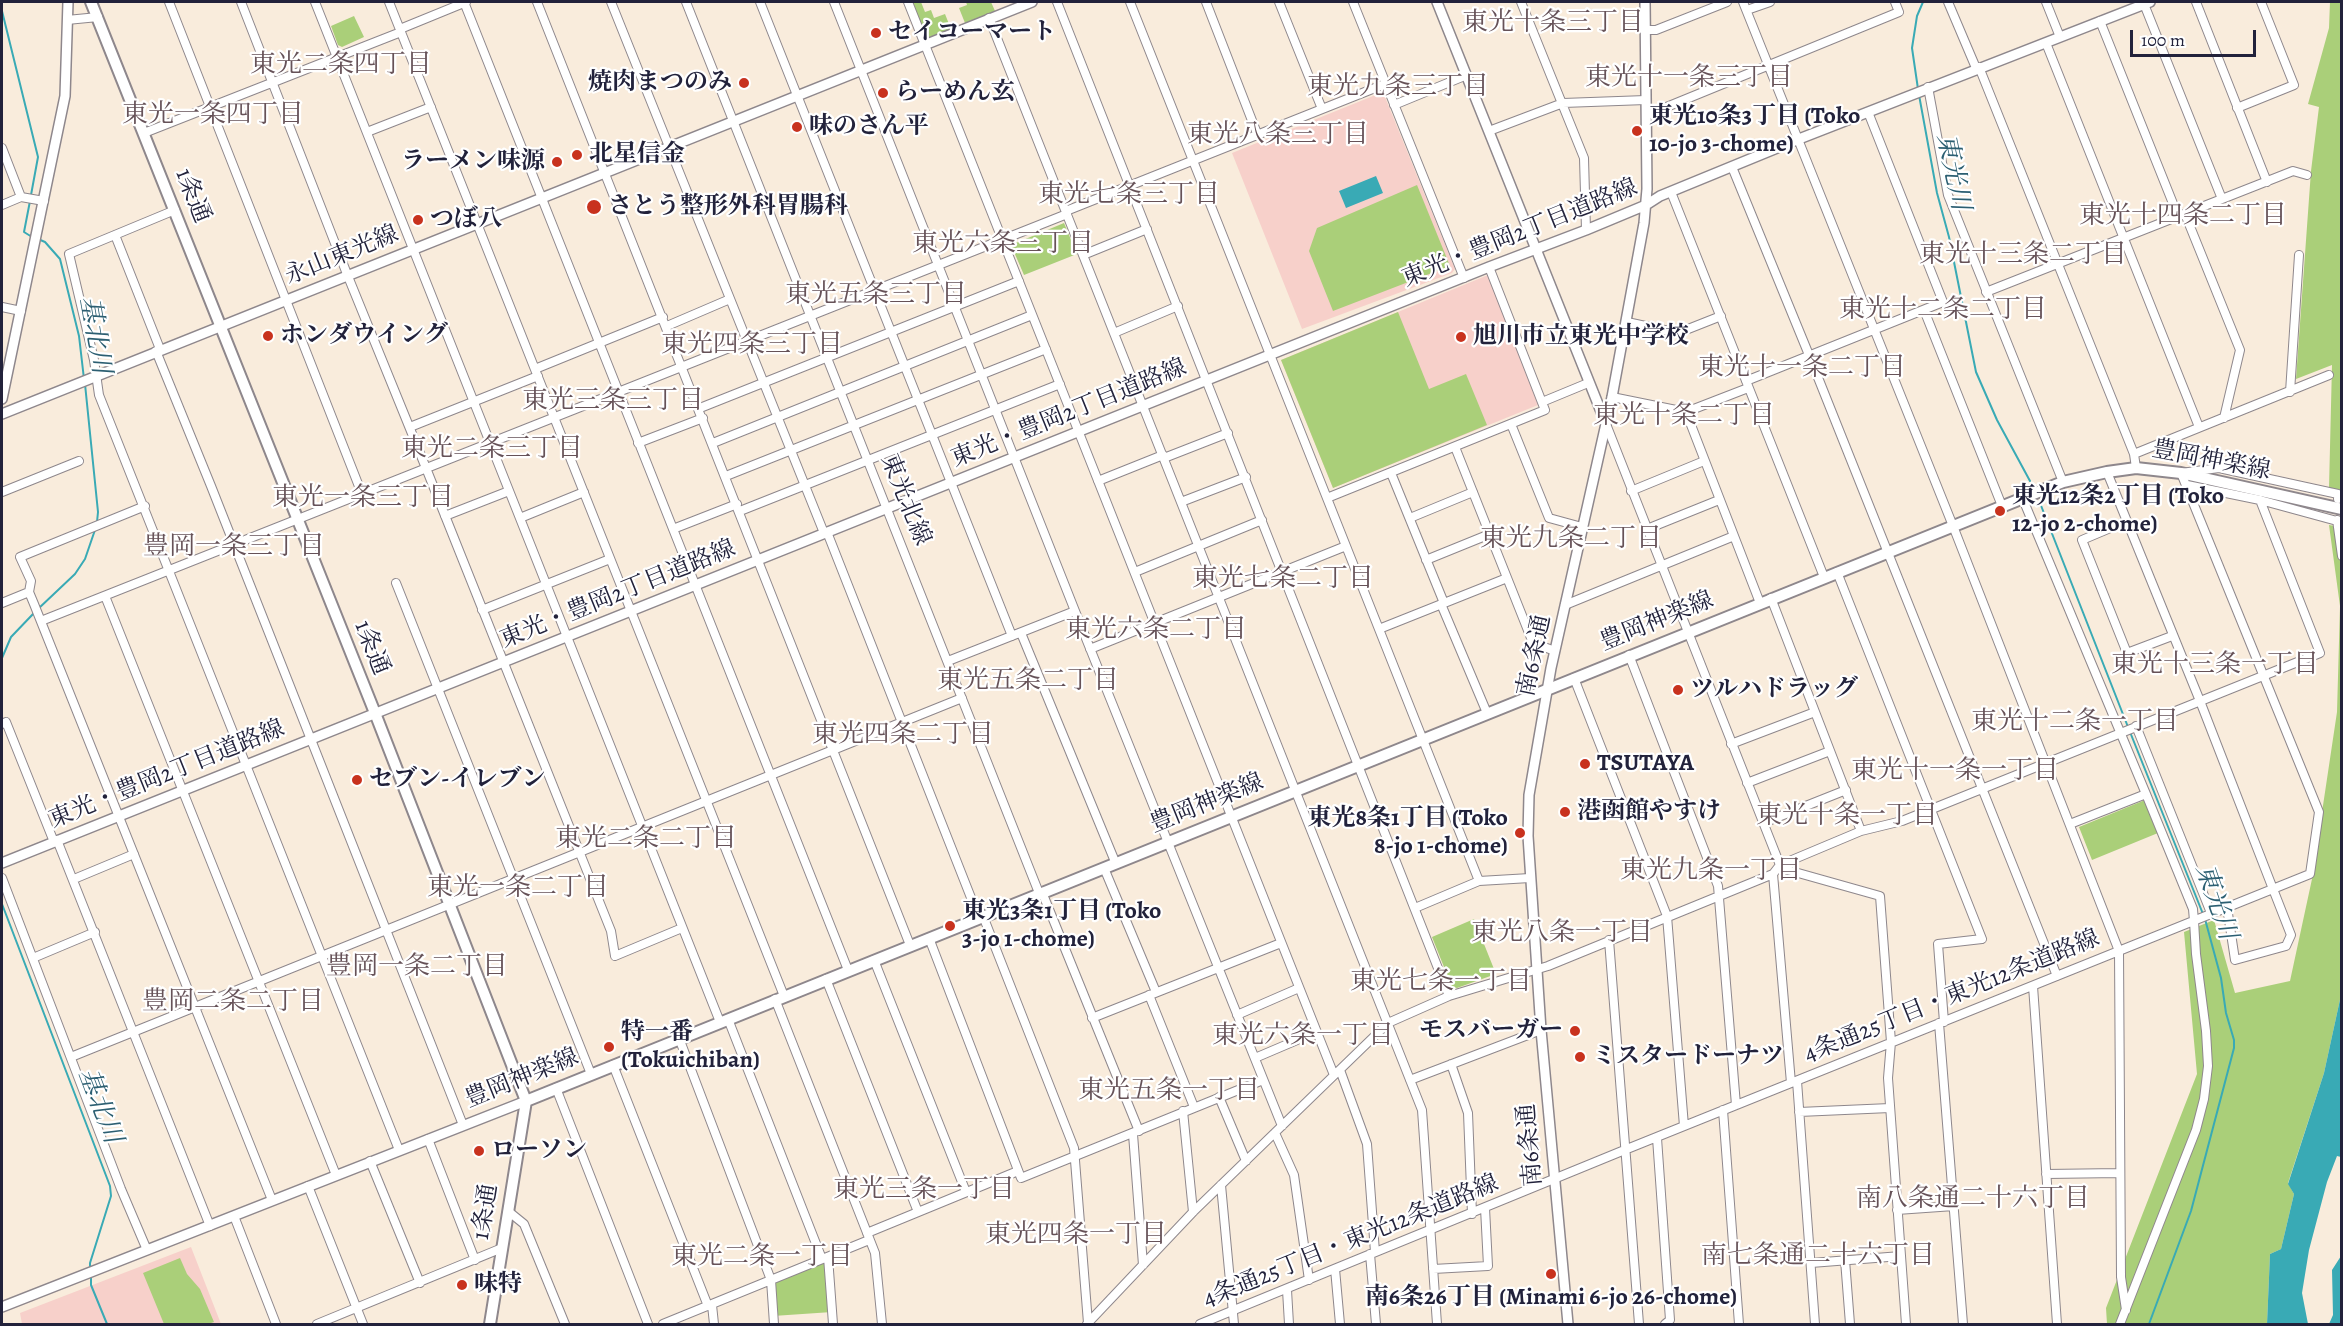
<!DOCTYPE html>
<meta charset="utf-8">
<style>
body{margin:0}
#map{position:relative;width:2343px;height:1326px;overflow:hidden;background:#f9ecdc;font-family:Alegreya,serif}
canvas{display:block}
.frame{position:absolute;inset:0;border:3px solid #22223b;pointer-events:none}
.scale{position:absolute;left:2130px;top:30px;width:126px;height:27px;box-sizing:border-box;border:3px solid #22223b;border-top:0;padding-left:8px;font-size:18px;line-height:21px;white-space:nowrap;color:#22223b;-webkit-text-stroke:4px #fff;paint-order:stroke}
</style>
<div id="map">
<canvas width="2343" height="1326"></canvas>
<div class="frame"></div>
<div class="scale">100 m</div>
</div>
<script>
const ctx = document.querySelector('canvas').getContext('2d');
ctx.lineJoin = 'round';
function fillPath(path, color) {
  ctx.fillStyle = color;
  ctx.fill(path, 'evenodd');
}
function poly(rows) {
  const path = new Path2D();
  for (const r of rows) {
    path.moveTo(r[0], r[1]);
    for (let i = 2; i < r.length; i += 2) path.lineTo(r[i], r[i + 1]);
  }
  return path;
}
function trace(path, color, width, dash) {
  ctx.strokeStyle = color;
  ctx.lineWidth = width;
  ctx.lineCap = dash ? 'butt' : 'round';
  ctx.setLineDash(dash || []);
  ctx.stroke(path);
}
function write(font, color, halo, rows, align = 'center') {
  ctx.font = font + ' Alegreya,"Noto Serif JP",serif';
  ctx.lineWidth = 4.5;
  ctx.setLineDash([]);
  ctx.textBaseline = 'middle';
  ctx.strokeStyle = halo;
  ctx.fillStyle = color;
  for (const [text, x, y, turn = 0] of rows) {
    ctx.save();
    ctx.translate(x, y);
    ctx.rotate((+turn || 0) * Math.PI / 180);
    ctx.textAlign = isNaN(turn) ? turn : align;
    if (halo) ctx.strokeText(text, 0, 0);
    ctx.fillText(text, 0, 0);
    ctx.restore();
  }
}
fillPath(poly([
 [1378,94,1385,97,1455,269,1452,273,1302,329,1232,153],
 [1488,275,1538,405,1333,488,1281,360],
 [191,1247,221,1324,22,1324,20,1313]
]), '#f7d0ca');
fillPath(poly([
 [911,2,921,2,925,12,931,10,934,18,945,14,951,29,925,39],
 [966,2,991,2,995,11,965,23,959,8,967,5],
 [2330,2,2341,2,2341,491,2329,488,2332,365,2296,379,2311,171,2319,107,2308,104,2329,28],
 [354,16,364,37,342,47,338,45,331,26],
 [1417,185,1450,266,1333,311,1309,251,1317,228],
 [1064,223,1077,254,1024,275,1011,245],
 [1398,312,1429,389,1466,374,1487,425,1333,488,1281,360],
 [2329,525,2341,527,2341,995,2324,1073,2288,1183,2294,1194,2281,1249,2270,1254,2267,1324,2107,1324,2106,1308,2197,1074,2184,932,2214,920,2235,993,2290,981,2312,879,2337,712,2340,606],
 [2145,800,2158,833,2092,860,2079,827],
 [1474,919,1496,974,1457,988,1452,987,1432,937],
 [828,1257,832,1312,773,1316,771,1280],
 [180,1258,187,1274,200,1289,214,1322,208,1324,164,1324,143,1273]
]), '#aacf79');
fillPath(poly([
 [1376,176,1383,193,1346,208,1339,191],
 [2341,995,2341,1157,2337,1156,2327,1182,2309,1250,2302,1293,2308,1324,2267,1324,2270,1254,2281,1249,2294,1194,2288,1184,2324,1073],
 [2341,1256,2341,1324,2329,1324,2333,1315,2332,1270]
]), '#39aab5');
trace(poly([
 [2,11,38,157,31,195],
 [1918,89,1912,48,1917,16,1923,2],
 [1919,95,1937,193,1949,237,1976,372,1997,420,2030,481],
 [30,201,24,232,32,237],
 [38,239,45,242,60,259,79,336,84,379],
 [85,384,98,512,97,522],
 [2040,503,2128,727],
 [38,609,75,574,85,559,96,527],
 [2,658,11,637,34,613],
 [2130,732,2203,914],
 [2,904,110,1186,111,1196,90,1263,90,1270],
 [91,1276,91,1285,107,1324],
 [2149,1324,2191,1211,2234,1048,2234,1040,2226,1013,2221,978,2205,919]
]), '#39aab5', 2);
const minor = poly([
 [169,2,362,494],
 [241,2,347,274,426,468,611,931,615,956,682,928],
 [315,2,720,1022],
 [389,2,784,996],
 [464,2,848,970],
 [537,2,910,945],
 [611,2,824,533],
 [686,2,1039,893],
 [760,2,1012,636],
 [834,2,1075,611,1282,1126],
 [908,2,1334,1075],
 [1057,2,1449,996],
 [1130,2,1479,881],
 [1206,2,1258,136],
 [1279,2,1322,109],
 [1353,2,1464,278],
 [1521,2,1584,158,1586,230],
 [1743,2,1953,526,2119,951,2121,1277,2126,1310],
 [1948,2,1976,68],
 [2046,2,2060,37],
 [2196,2,2267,182],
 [2144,4,2222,199],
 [1747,10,1770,2],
 [989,18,1422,1110,1437,1324],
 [67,20,98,17],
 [2100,21,2178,216],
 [400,29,466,2],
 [1646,30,1656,30,1727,2],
 [2046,43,2199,427],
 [1979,67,2134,454,2136,468],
 [1928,87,1948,195,2063,482],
 [1394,105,1467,75],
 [2237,108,2294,85,2261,2],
 [1647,115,1899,12,1895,2],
 [1489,131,1563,103,1646,100],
 [367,132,431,107],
 [144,133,401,32],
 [2,148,21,197],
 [1732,167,1809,355,2057,976],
 [1671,192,1824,577],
 [2,205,21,197,44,201],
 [175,210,69,254,94,360,99,395,399,1150],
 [1066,211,1385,84],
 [2185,214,2240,350,2224,418],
 [115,235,160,349],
 [1083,255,1147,229],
 [1986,292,2293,171,2307,175],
 [2,307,21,311],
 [1924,310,2002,506],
 [1627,322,1678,333,1721,316],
 [667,326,730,299],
 [1114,333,1178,306],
 [156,351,211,486,463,1125],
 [535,369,663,317],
 [1746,381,1943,302,1868,112],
 [2290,392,2299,255],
 [1612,397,1686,412,1748,388],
 [1542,402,1588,383],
 [700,408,1019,281],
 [1686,412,1760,603],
 [1511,424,1549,518,1582,527],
 [1606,424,1780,865,1784,869,1880,896,1891,1042,1888,1078,1906,1324],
 [410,427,538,376],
 [638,443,703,418],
 [713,443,1032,315],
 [1455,447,1533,643,1555,651],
 [2134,454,2329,375],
 [1164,458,1228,433],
 [2107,472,2200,701,2273,889,2291,935,2286,946,2235,960,2227,907],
 [1391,473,1444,603],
 [726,476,1046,349],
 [1098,481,1163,455],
 [2187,485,2260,500,2337,521],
 [1631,491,1704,461],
 [2,492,79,461],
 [2022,497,2146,794,2193,909,2194,921,2196,954,2206,1031,2208,1066,2204,1099,2196,1130,2120,1324],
 [1327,498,1545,410,1489,267],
 [1181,502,1246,477],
 [145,506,20,557,31,581,29,592,34,604,272,1200],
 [740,511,1060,384],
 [445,516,509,491],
 [520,518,584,492],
 [1410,518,1473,492],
 [2337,520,2342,556],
 [2127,521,2082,540,2127,653,2172,636],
 [673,529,737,504],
 [1647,529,1719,500],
 [827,532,979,918],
 [1426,560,1490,534],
 [1135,572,1262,520],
 [1837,572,1982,939,1938,944,1944,1022],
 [396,583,591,1074],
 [105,596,336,1175],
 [1771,598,1861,831],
 [2,603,29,592],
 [1441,604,1487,713],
 [1565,605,1734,536],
 [482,610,610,559],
 [41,621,1067,214],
 [1379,629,1507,578],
 [1021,633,1116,864],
 [1090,649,1346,546],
 [1629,655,1718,886,1736,1105],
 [948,661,1075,611],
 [1574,678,1667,916,1684,1126],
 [2,724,6,722,54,842],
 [2136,726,2211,913],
 [1731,744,1815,712],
 [1747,783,1830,751],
 [1763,823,1846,790],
 [2070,824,2146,794],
 [57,840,210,1226],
 [1104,868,1156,992],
 [1773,874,1791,1083],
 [2,878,121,1189,147,1250],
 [74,879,134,854],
 [1042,892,1139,1131],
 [1415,908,1479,881,1530,878],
 [983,916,1074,1148,1088,1323],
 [929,938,1021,1178,1263,1080],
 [1609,940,1639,1324],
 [33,958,95,932],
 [874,960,966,1192],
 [826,979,918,1212],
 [2033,986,2057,1324],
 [1149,995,1194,1107],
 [775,999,875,1253,882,1324],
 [1237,1015,1299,988],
 [1092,1018,1281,943],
 [728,1019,822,1259],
 [1939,1023,1963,1324],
 [679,1038,771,1280,774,1324],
 [71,1057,962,698],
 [1255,1058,1316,1032],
 [1451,1064,1468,1113,1472,1214],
 [613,1065,708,1306],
 [1340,1070,1367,1144,1375,1252],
 [1410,1080,1541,1030],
 [1797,1081,1815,1324],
 [556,1088,648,1324],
 [1219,1097,1246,1161],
 [1723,1110,1739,1324],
 [1183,1111,1193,1212],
 [1799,1112,1890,1108],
 [1275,1133,1294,1175,1309,1280],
 [1133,1134,1143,1265],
 [1657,1138,1670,1320,1665,1324],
 [428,1139,475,1260],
 [370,1161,420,1283],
 [2046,1174,2120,1173],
 [1221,1185,1234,1324],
 [308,1186,363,1324],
 [1897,1210,1954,1206],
 [508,1211,524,1224,565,1324],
 [234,1216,276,1324],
 [867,1233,1018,1171],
 [1370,1254,1376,1324],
 [828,1257,833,1324],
 [1845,1260,1850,1324],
 [1811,1263,1901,1256],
 [1335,1269,1340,1324],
 [1433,1269,1488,1266,1485,1208],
 [1287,1290,1289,1324],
 [712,1305,714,1324],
 [317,1324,502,1248],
 [663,1324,869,1240],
 [1087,1324,1193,1212,1388,1023,1449,996,1548,966,1773,874,1780,865,1861,831,1902,821,2320,653,2260,500],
 [1200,1324,1627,1149,2310,874,2319,812,2181,473,2219,468,2338,494,2338,499]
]);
const tertiary = poly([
 [1437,2,1606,424],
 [2,399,65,96,68,2],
 [2,414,1032,2],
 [2,863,1489,267,1586,230,1646,205,1660,196,1799,139,2150,2],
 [2,1307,526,1101],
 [1568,1324,1541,1030,1528,836,1529,795,1551,668,1612,397,1644,223,1647,189,1645,2]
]);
const secondary = poly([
 [91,2,375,713,526,1101,490,1324],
 [526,1101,2063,482,2107,472,2136,468,2181,473,2342,509]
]);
trace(minor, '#8e878c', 10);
trace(tertiary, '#8e878c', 12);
trace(secondary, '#8e878c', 14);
trace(minor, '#fff', 8);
trace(tertiary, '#fff', 9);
trace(secondary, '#fff', 10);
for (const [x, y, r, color] of [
 [876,33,6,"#c8321e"],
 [744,83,6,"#c8321e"],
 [883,93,6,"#c8321e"],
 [797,127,6,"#c8321e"],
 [1637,131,6,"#c8321e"],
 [577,155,6,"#c8321e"],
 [557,162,6,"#c8321e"],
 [594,207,8,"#c8321e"],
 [418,220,6,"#c8321e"],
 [268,336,6,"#c8321e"],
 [1461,337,6,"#c8321e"],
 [2000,511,6,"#c8321e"],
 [1678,690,6,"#c8321e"],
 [1585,764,6,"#c8321e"],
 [357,780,6,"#c8321e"],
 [1565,812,6,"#c8321e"],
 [1520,833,6,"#c8321e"],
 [950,926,6,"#c8321e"],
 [1575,1031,6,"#c8321e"],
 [609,1047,6,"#c8321e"],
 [1580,1057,6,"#c8321e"],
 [479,1151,6,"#c8321e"],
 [1551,1274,6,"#c8321e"],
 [462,1285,6,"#c8321e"]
]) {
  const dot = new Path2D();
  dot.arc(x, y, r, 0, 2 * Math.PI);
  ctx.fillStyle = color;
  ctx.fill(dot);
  trace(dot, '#fff', 2);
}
write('bold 24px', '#22223b', '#fff', [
 ["セイコーマート",888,33],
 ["焼肉まつのみ",732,83,"right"],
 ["らーめん玄",895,93],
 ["東光10条3丁目 (Toko",1649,117],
 ["10-jo 3-chome)",1649,145],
 ["味のさん平",809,127],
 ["北星信金",589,155],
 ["ラーメン味源",545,162,"right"],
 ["さとう整形外科胃腸科",608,207],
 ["つぼ八",430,220],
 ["ホンダウイング",280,336],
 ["旭川市立東光中学校",1473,337],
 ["東光12条2丁目 (Toko",2012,497],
 ["12-jo 2-chome)",2012,525],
 ["ツルハドラッグ",1690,690],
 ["TSUTAYA",1597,764],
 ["セブン-イレブン",369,780],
 ["港函館やすけ",1577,812],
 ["東光8条1丁目 (Toko",1508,819,"right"],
 ["8-jo 1-chome)",1508,847,"right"],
 ["東光3条1丁目 (Toko",962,912],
 ["3-jo 1-chome)",962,940],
 ["モスバーガー",1563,1031,"right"],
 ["特一番",621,1033],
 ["(Tokuichiban)",621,1061],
 ["ミスタードーナツ",1592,1057],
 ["ローソン",491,1151],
 ["味特",474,1285],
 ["南6条26丁目 (Minami 6-jo 26-chome)",1551,1298,"center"]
], 'left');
write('24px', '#22223b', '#fff', [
 ["1条通",192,196,68],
 ["東光・豊岡2丁目道路線",1520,234,-22],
 ["永山東光線",342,256,-22],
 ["東光・豊岡2丁目道路線",1069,414,-22],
 ["豊岡神楽線",2211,461,11],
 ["東光北線",905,500,68],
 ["東光・豊岡2丁目道路線",618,595,-22],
 ["豊岡神楽線",1657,622,-22],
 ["1条通",371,648,68],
 ["南6条通",1535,656,-78],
 ["東光・豊岡2丁目道路線",167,775,-22],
 ["豊岡神楽線",1207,804,-22],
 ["4条通25丁目・東光12条道路線",1952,997,-22],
 ["豊岡神楽線",522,1079,-22],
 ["南6条通",1531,1145,-95],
 ["1条通",486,1212,-81],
 ["4条通25丁目・東光12条道路線",1351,1242,-22]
]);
write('26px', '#665258', '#fff', [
 ["東光十条三丁目",1553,24],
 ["東光二条四丁目",341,66],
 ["東光十一条三丁目",1689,79],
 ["東光九条三丁目",1398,88],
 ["東光一条四丁目",213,116],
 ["東光八条三丁目",1278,136],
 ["東光七条三丁目",1129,196],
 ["東光十四条二丁目",2183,217],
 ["東光六条三丁目",1003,245],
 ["東光十三条二丁目",2023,256],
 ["東光五条三丁目",876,296],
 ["東光十二条二丁目",1943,311],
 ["東光四条三丁目",752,346],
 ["東光十一条二丁目",1802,369],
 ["東光三条三丁目",613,402],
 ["東光十条二丁目",1684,417],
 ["東光二条三丁目",492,450],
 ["東光一条三丁目",363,499],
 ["東光九条二丁目",1571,540],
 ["豊岡一条三丁目",234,548],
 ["東光七条二丁目",1283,580],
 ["東光六条二丁目",1156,631],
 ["東光十三条一丁目",2215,666],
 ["東光五条二丁目",1028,682],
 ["東光十二条一丁目",2075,723],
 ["東光四条二丁目",903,736],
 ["東光十一条一丁目",1955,772],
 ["東光十条一丁目",1847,817],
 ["東光二条二丁目",646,840],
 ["東光九条一丁目",1711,872],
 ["東光一条二丁目",518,889],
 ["東光八条一丁目",1562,934],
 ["豊岡一条二丁目",417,968],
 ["東光七条一丁目",1441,983],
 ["豊岡二条二丁目",233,1003],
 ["東光六条一丁目",1303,1037],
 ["東光五条一丁目",1169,1092],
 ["東光三条一丁目",924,1191],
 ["南八条通二十六丁目",1973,1200],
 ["東光四条一丁目",1076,1236],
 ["南七条通二十六丁目",1818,1257],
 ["東光二条一丁目",762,1258]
]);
write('italic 26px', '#2c5f72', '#fff', [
 ["東光川",1952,172,78],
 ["基北川",94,335,80],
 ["東光川",2215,902,71],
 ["基北川",99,1106,69]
]);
</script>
